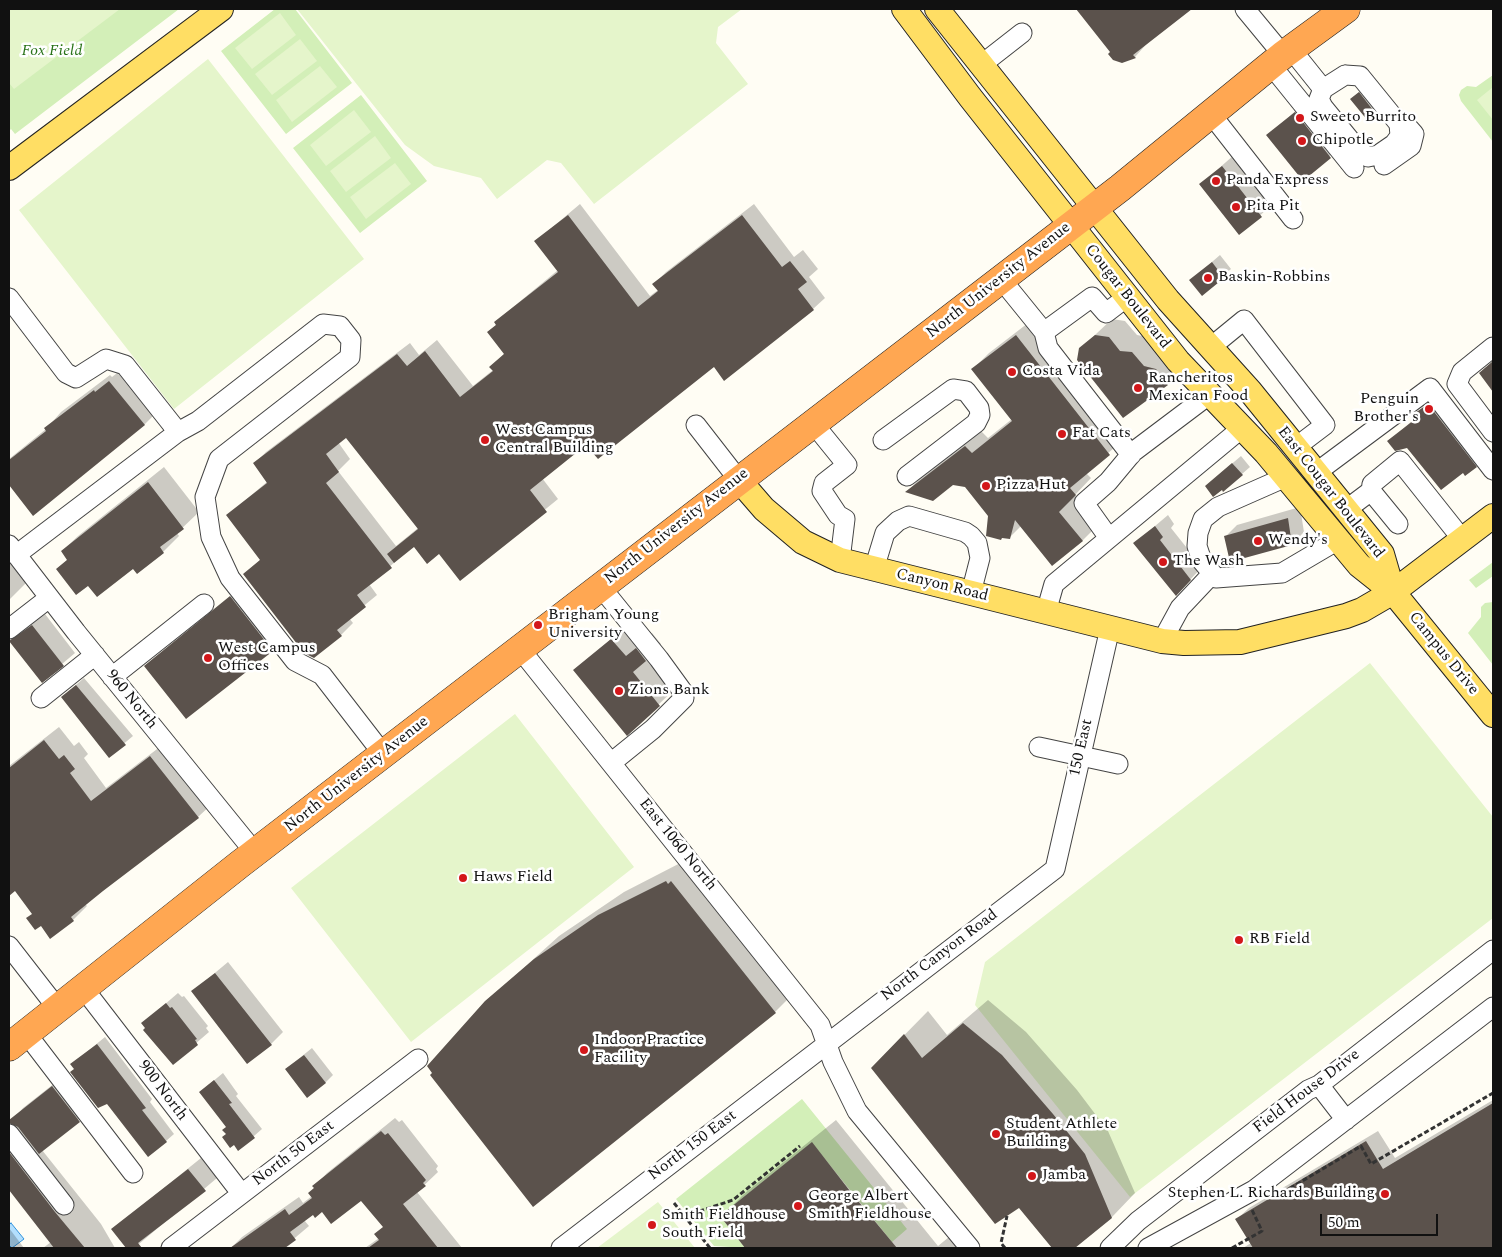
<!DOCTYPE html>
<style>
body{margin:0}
#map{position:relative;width:1502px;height:1257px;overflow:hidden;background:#fffdf4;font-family:Spectral,serif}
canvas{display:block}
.frame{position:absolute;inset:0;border:10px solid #111;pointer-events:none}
.scale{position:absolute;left:1320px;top:1214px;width:118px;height:22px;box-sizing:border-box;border:2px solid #111;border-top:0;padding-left:6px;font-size:15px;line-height:18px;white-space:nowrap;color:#111;-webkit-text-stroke:4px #fff;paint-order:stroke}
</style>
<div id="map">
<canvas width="1502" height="1257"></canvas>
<div class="frame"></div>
<div class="scale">50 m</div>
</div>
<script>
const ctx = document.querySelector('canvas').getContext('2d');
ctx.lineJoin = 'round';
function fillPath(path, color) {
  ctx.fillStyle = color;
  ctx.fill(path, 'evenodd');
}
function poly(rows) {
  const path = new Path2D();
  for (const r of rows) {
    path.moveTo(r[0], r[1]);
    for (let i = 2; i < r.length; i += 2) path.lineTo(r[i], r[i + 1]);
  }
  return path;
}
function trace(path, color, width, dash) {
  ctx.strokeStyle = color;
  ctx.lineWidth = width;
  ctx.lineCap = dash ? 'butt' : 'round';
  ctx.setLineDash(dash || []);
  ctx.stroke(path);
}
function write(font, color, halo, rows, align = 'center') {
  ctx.font = font + ' Spectral,serif';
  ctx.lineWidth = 5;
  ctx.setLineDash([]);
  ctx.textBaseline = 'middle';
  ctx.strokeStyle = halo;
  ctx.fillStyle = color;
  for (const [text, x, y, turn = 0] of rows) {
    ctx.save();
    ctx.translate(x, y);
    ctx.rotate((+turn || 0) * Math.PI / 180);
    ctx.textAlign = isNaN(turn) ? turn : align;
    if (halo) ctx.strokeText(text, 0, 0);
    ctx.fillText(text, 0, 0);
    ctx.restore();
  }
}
fillPath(poly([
 [9,9,179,9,15,134,11,129,9,131],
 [275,9,295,9,352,83,286,134,221,51],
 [1493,75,1493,142,1461,101,1459,95,1461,90,1467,86,1476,87],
 [361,95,427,181,360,233,293,148],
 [1493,562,1493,576,1476,588,1469,580],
 [1493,602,1493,665,1468,633,1481,617,1481,607,1485,603],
 [802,1099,907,1229,892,1242,812,1143,720,1216,745,1248,714,1246,676,1199]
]), '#d3efb8');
fillPath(poly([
 [9,9,120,9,14,89,9,83],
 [297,9,742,9,718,27,716,43,748,84,594,204,561,163,547,160,497,199,481,178,434,166,405,145],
 [280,13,296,35,252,69,235,48],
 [300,39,317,61,272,95,255,74],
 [208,59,364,259,174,409,19,210],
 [320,66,337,87,292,122,276,100],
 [1493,87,1493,120,1477,100],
 [354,110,371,132,326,166,310,145],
 [375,136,391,158,346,192,330,171],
 [395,163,411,184,366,219,350,197],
 [1370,663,1493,817,1493,918,1130,1197,975,1005,985,962],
 [515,714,634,867,411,1042,291,888],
 [658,1202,695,1248,597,1248]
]), '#e5f5cb');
const water = poly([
 [11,1223,24,1239,12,1248,9,1245,9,1225,11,1223]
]);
fillPath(water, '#b3dffd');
trace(water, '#3193dd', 1);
fillPath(poly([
 [1078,9,1190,9,1150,40,1135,57,1122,61,1112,52],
 [1367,85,1383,105,1368,119,1352,99],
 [1307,101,1342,145,1303,179,1268,135],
 [1234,155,1273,204,1240,233,1201,184],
 [580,204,650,296,658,290,654,284,666,272,754,204,794,257,803,250,818,269,809,277,825,298,813,309,714,365,587,443,542,478,558,499,460,579,440,552,414,546,369,584,377,595,349,618,353,623,341,635,314,657,245,574,261,559,228,515,268,481,254,464,266,452,410,343,419,355,437,340,473,386,493,370,491,367,505,353,488,332,497,324,495,322,558,270,536,241],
 [346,436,418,528,396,546,338,471,350,459,338,442],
 [1220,255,1231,269,1202,294,1191,280],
 [1112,319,1125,321,1137,335,1148,337,1183,368,1168,384,1123,417,1080,349],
 [1032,320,1125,438,1086,473,1091,478,1075,495,1098,525,1082,541,1021,526,1009,538,966,486,952,484,907,492,922,476,981,431,988,438,1012,419,973,369,989,353],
 [126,366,160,409,144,425,33,514,9,483,9,459,46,429,61,412,110,375,112,377],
 [1429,401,1488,454,1476,466,1463,472,1408,446,1389,441,1419,415,1417,413],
 [1241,456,1250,467,1242,474,1214,479],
 [164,467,199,512,177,533,179,536,163,552,137,572,133,567,88,584,57,569,68,559,62,551,78,536],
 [1300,507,1304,532,1292,544,1225,537,1237,525],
 [1168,515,1174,524,1171,528,1202,567,1188,582,1135,543],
 [9,547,32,577,9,600],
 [234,594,275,647,272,650,149,663],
 [45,614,75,653,42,681,10,640,21,628,29,626],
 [628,624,642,641,652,633,661,644,649,657,675,689,627,734,575,671],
 [84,678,133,736,109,756,62,697],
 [59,727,74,746,79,742,88,754,84,758,106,788,165,743,213,803,198,817,85,904,87,906,73,920,33,913,15,889,9,893,9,766],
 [690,858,799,988,775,1012,533,1206,486,1002,559,936,624,892],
 [228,962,283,1032,271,1044,192,992],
 [178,993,182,997,184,996,208,1026,206,1028,209,1032,173,1063,143,1023],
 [988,1000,1026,1032,1077,1090,1108,1131,1135,1193,1112,1217,1074,1248,1054,1248,1020,1206,872,1068,928,1011,947,1035],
 [105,1037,152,1099,150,1102,174,1134,166,1141,107,1103,72,1064],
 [312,1048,333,1075,325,1083,286,1069],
 [223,1073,238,1094,236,1096,262,1129,239,1149,227,1133,227,1127,200,1092],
 [65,1075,91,1109,42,1150,101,1224,115,1248,43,1248,51,1242,9,1188,9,1124,23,1108],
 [1493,1100,1493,1248,1243,1248,1251,1243,1237,1219,1249,1208,1378,1131,1395,1158],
 [395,1118,399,1122,402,1120,438,1166,436,1169,438,1172,417,1192,462,1248,365,1248,379,1238,384,1227,361,1199,313,1213,304,1220,309,1226,283,1248,279,1243,272,1248,231,1248,242,1237,299,1197,303,1203,312,1196,314,1187,327,1173],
 [836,1120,938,1246,949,1237,963,1248,747,1248,721,1217,745,1193],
 [201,1158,217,1178,139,1244,134,1248,128,1248,113,1229],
 [9,1228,24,1248,9,1248]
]), '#0003');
fillPath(poly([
 [1076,9,1192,9,1133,55,1136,58,1122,63,1113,60,1108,54,1110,52],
 [1359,92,1376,114,1368,121,1350,99],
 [1295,112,1331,158,1303,181,1266,135],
 [1222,166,1262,217,1239,235,1199,184],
 [568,215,638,307,658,291,652,284,742,215,782,267,790,261,807,282,798,289,814,310,724,381,714,367,598,459,586,445,530,490,547,512,460,581,439,554,427,564,414,547,394,563,387,554,418,529,346,438,326,454,339,472,326,483,392,568,357,595,366,607,337,630,342,636,314,658,304,653,243,574,260,560,226,515,267,483,253,463,397,354,407,366,425,351,460,397,493,371,489,367,504,354,487,332,496,325,494,322,558,272,534,241],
 [1212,262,1224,278,1202,296,1189,280],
 [1016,335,1110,455,1070,488,1076,495,1059,512,1083,541,1052,566,1015,520,1010,539,1002,538,1001,540,986,536,988,516,965,487,953,485,933,501,905,492,965,446,972,453,1012,421,971,369],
 [1095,335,1109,337,1120,351,1132,352,1144,366,1156,369,1168,385,1123,418,1077,360,1079,348],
 [1493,361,1493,392,1479,373],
 [109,381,145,425,33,516,9,485,9,460,46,431,44,428,94,390,95,392],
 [1428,404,1477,467,1465,476,1463,473,1441,490,1407,448,1395,451,1387,441,1418,417,1415,413],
 [1232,463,1243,475,1223,492,1222,490,1213,497,1205,486],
 [148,482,184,529,160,547,164,553,137,574,133,569,97,597,88,586,76,595,56,569,67,560,61,551],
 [1288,518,1292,545,1230,562,1224,536],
 [1155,526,1163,537,1160,540,1191,580,1176,596,1133,543],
 [230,596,273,651,186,719,144,666],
 [32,625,64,666,42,683,9,641],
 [611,639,626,656,636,648,646,661,633,672,660,706,627,736,573,670],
 [76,685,126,745,109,758,61,697],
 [44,740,59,759,64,755,75,769,70,773,91,801,150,756,199,818,103,891,71,917,74,921,50,939,41,926,35,930,26,918,32,914,15,891,9,896,9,768],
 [666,881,668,884,671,881,776,1013,533,1207,430,1075,432,1073,427,1066,485,1001,534,959,598,915],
 [215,973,272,1045,247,1064,191,991],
 [166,1003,170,1008,172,1007,197,1039,195,1040,198,1045,173,1065,143,1030,145,1028,141,1023],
 [963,1023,1002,1055,1053,1114,1085,1154,1112,1218,1075,1248,1052,1248,1019,1208,995,1224,871,1068,904,1034,922,1058],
 [97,1044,146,1108,142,1110,167,1142,148,1157,107,1104,98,1108,70,1072,74,1069,70,1064],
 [304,1055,326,1083,307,1098,285,1069],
 [214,1080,232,1103,229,1104,255,1138,238,1151,234,1145,230,1148,222,1137,226,1134,222,1130,226,1127,199,1092],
 [52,1086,80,1122,39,1154,18,1127,9,1123,9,1120],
 [1493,1103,1493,1248,1253,1248,1235,1219,1366,1141,1383,1169],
 [381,1131,385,1135,388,1133,426,1180,423,1183,426,1186,403,1204,438,1248,368,1248,379,1240,374,1234,383,1227,361,1201,331,1224,322,1212,315,1218,313,1215,290,1232,296,1240,285,1248,230,1248,285,1209,289,1215,312,1198,308,1193,314,1188,312,1186],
 [812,1142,853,1195,897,1248,745,1248,720,1216],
 [9,1152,55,1212,85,1248,54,1248,9,1190],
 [188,1169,206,1191,138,1243,142,1248,126,1248,111,1229]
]), '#5b524c');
const minor = poly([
 [1245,9,1283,55],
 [1291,49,1323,89],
 [981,65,1022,33],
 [1271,65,1354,168],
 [1345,75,1360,76,1399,124,1400,136,1394,144,1378,155,1368,157,1359,151,1323,107,1319,99,1323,89,1345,75],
 [1211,114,1293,219],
 [1384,165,1411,146,1414,134,1406,125,1399,124],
 [1001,279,1044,332,1092,297,1106,313,1127,297],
 [9,298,66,373,76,378,106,359,125,365,178,432],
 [1044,332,1048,348,1131,455],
 [1211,347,1244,320,1325,425,1296,447],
 [1493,347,1462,372,1457,384,1493,432],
 [813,423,847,465,824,483,822,491,838,515,845,519,840,560],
 [696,425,738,479],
 [883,440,953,389,966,391,979,408,980,415,976,423,907,476],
 [1317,472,1430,388,1493,470],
 [1286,477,1218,507,1203,519,1198,533,1197,546,1202,561,1216,578,1282,573,1338,540],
 [1371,491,1372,484,1400,461,1462,539],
 [1347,509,1371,491,1398,524],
 [1109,538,1084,503,1108,482,1133,452,1210,394],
 [9,545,76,632,256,854],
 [16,555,178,432,198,421,323,324,340,326,351,340,350,357,219,459,205,497,211,537,230,578,295,661,322,675,383,754],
 [874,569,885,533,898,521,909,516,965,532,971,536,977,543,980,558,971,593],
 [600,586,659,659,683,692,684,698,653,729,611,763],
 [1046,612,1054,584,1242,428],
 [9,629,49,598],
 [1162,641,1180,608,1212,574],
 [520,649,820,1025,833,1062,857,1111,970,1248],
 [112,677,204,604],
 [41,698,95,655],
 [1039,747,1118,764],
 [9,946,58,1009],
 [84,989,241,1193],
 [26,1033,133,1173],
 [1319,1085,1346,1120],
 [9,1134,64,1205],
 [171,1248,418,1059],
 [561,1248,1055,869,1110,628],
 [1110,1248,1138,1221,1308,1090,1319,1085,1493,950],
 [1148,1248,1254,1190,1493,1007]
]);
const major = poly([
 [904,9,970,97,1178,361,1266,453,1359,565,1393,592,1493,715],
 [937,9,1168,300,1250,391,1382,554,1393,592],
 [9,168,221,9],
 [738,479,764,509,803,542,840,560,1162,641,1184,643,1240,642,1346,616,1362,610,1393,592,1493,516]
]);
const highway = poly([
 [9,1047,240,864,1120,188,1283,55,1346,9]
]);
trace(minor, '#444', 21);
trace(major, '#222', 26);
trace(highway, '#222', 29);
trace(poly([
 [1277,1196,1361,1146,1371,1164,1493,1093],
 [674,1203,710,1248],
 [687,1220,700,1211,733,1200,800,1146],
 [1005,1248,1001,1243,1007,1216],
 [1232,1248,1262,1231,1252,1210]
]), '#333', 3, [5, 2.5]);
trace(minor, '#fff', 19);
trace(major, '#ffde64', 24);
trace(highway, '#ffa752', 28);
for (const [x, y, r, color] of [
 [1300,118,5,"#d3171a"],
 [1302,141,5,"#d3171a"],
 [1216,181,5,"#d3171a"],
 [1236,207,5,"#d3171a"],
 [1208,278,5,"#d3171a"],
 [1012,372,5,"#d3171a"],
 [1138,388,5,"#d3171a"],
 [1429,409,5,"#d3171a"],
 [1062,434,5,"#d3171a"],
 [485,440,5,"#d3171a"],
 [986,486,5,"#d3171a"],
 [1258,541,5,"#d3171a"],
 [1163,562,5,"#d3171a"],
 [538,625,5,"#d3171a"],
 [208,658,5,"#d3171a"],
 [619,691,5,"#d3171a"],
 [463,878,5,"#d3171a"],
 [1239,940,5,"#d3171a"],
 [584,1050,5,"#d3171a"],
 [996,1134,5,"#d3171a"],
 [1032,1176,5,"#d3171a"],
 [1385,1194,5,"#d3171a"],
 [798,1206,5,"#d3171a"],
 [652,1225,5,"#d3171a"]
]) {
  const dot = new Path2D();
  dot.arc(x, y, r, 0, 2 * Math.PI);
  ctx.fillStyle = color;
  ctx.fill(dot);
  trace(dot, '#fff', 2);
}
write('italic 16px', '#287218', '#fff', [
 ["Fox Field",52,52]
]);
write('16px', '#111', '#fff', [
 ["Sweeto Burrito",1310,118],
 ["Chipotle",1312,141],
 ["Panda Express",1226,181],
 ["Pita Pit",1246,207],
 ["Baskin-Robbins",1218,278],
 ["Costa Vida",1022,372],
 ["Rancheritos",1148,379],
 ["Mexican Food",1148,397],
 ["Penguin",1419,400,"right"],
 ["Brother's",1419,418,"right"],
 ["West Campus",495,431],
 ["Central Building",495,449],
 ["Fat Cats",1072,434],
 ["Pizza Hut",996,486],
 ["Wendy's",1268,541],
 ["The Wash",1173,562],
 ["Brigham Young",548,616],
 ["University",548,634],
 ["West Campus",218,649],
 ["Offices",218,667],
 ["Zions Bank",629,691],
 ["Haws Field",473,878],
 ["RB Field",1249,940],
 ["Indoor Practice",594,1041],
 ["Facility",594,1059],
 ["Student Athlete",1006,1125],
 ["Building",1006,1143],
 ["Jamba",1042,1176],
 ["Stephen L. Richards Building",1375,1194,"right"],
 ["George Albert",808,1197],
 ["Smith Fieldhouse",808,1215],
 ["Smith Fieldhouse",662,1216],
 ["South Field",662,1234]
], 'left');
write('16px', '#111', '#fff', [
 ["North University Avenue",999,281,-38],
 ["Cougar Boulevard",1127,297,52],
 ["East Cougar Boulevard",1330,493,52],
 ["North University Avenue",677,527,-38],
 ["Canyon Road",942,586,14],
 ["Campus Drive",1443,654,51],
 ["960 North",131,700,51],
 ["150 East",1082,748,-77],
 ["North University Avenue",357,775,-38],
 ["East 1060 North",677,845,51],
 ["North Canyon Road",940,956,-37],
 ["900 North",162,1091,53],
 ["Field House Drive",1307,1092,-37],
 ["North 150 East",693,1146,-37],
 ["North 50 East",294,1154,-37]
]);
</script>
